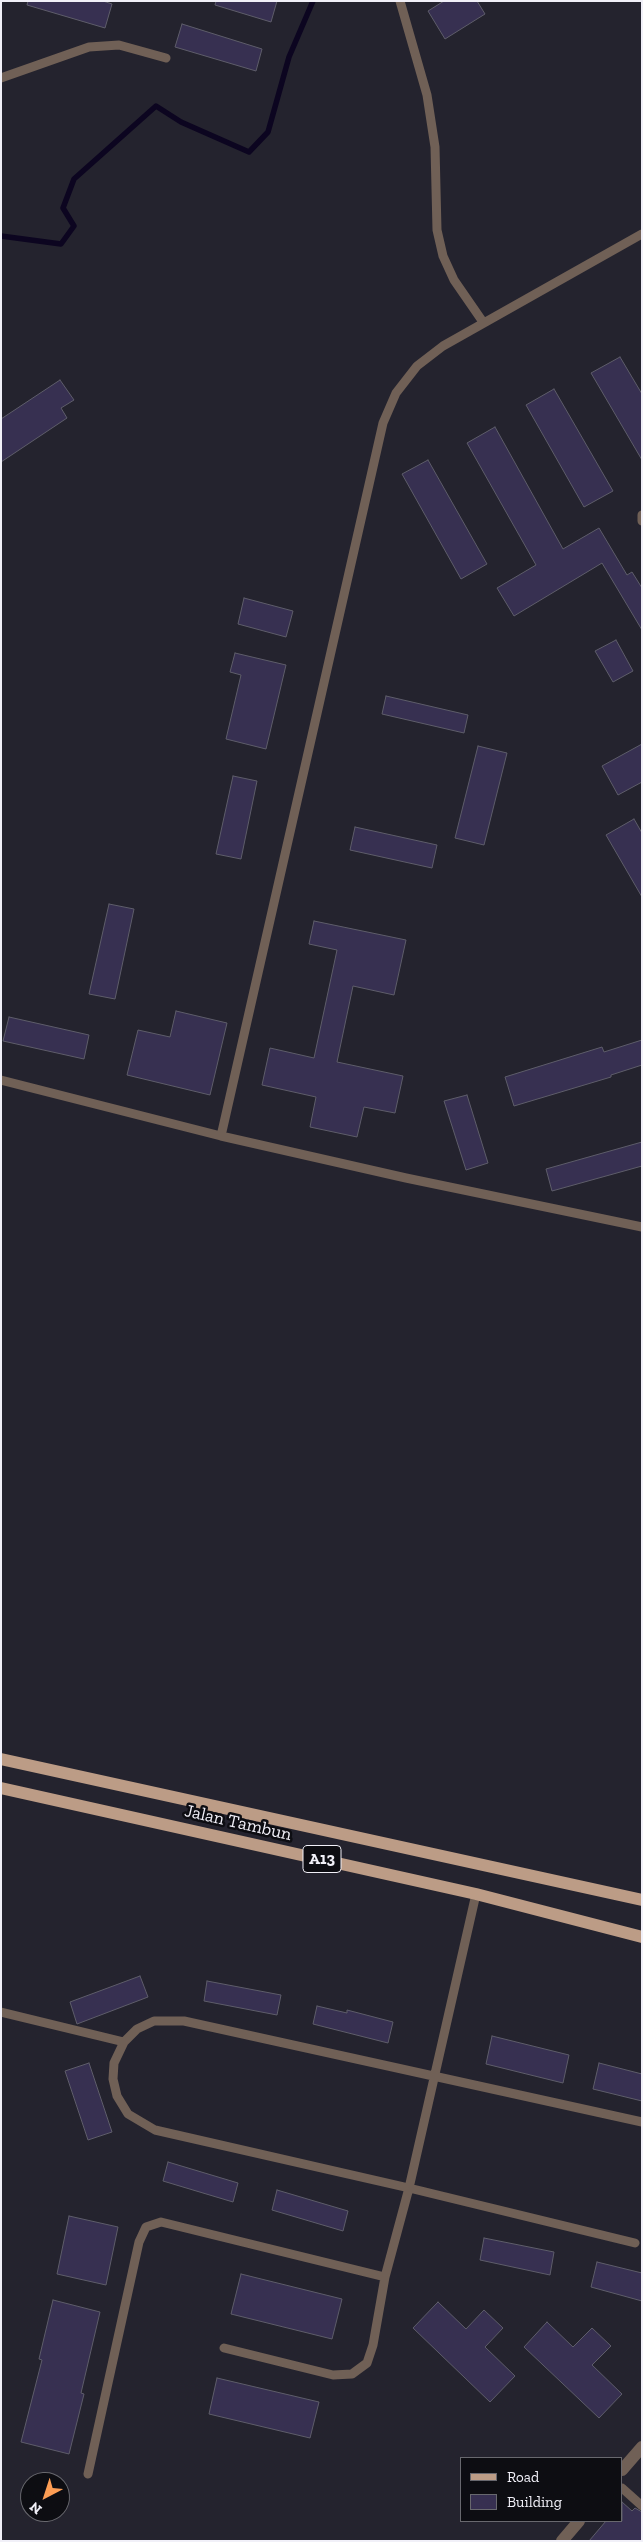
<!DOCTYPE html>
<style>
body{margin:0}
#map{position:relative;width:643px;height:2542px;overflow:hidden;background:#24232e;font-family:"Zilla Slab",serif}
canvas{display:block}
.frame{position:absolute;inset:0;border:2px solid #f1f0f8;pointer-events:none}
.legend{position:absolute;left:460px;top:2457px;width:162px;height:65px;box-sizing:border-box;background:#0d0d12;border:1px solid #68686e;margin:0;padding:6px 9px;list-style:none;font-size:15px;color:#f1f0f8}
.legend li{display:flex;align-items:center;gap:10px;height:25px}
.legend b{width:25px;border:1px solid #68686e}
.north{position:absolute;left:20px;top:2472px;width:50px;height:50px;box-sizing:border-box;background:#0d0d12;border:1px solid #68686e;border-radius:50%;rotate:220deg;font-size:14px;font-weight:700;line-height:20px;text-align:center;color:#f1f0f8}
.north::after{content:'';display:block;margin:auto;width:18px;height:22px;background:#fd9d54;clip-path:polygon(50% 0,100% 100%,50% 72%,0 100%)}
</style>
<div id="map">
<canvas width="643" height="2542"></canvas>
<div class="frame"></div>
<ul class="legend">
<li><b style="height:6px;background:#bc9c86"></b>Road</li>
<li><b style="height:14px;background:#373051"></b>Building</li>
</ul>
<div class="north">N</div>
</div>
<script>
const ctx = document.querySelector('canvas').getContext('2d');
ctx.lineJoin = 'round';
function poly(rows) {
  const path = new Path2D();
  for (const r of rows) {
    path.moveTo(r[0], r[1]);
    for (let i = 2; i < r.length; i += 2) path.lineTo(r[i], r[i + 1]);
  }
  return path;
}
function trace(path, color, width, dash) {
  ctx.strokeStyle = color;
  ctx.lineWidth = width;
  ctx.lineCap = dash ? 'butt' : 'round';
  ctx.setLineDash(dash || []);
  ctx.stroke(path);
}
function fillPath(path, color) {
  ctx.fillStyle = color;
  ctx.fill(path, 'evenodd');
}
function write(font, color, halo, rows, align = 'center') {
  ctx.font = font + ' "Zilla Slab",serif';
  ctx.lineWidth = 5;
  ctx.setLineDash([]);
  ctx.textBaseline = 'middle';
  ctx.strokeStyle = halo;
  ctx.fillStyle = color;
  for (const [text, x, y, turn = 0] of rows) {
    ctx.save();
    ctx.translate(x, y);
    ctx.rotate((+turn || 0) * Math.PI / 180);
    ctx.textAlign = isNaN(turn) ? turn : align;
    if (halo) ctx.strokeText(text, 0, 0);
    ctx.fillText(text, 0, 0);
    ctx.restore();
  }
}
trace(poly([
 [1,236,61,244,74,226,63,208,74,179,156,106,181,122,249,152,268,132,289,57,313,1]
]), '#0c0520', 5.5);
const building = poly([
 [28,1,103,1,112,4,105,28,27,5,28,1],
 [216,1,277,1,271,22,215,5,216,1],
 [444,1,477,1,485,14,445,39,428,11,444,1],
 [182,24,262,49,256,71,175,47,182,24],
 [620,357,642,394,642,460,591,373,620,357],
 [60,380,74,400,61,408,67,418,1,462,1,419,60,380],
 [554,389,613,491,584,507,526,405,554,389],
 [495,427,563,549,599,528,627,575,632,572,642,588,642,630,602,563,514,616,497,588,536,565,467,443,495,427],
 [428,460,487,564,461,579,402,474,428,460],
 [244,598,293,611,286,637,238,624,244,598],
 [616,640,633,671,613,682,595,651,616,640],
 [235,653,286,665,266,749,226,739,241,675,230,672,235,653],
 [386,696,468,715,464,733,382,714,386,696],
 [642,744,642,782,618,795,602,766,642,744],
 [478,746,507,753,484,845,455,838,478,746],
 [233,776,257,781,241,859,216,854,233,776],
 [634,819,642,833,642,897,606,835,634,819],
 [355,827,437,845,432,868,350,850,355,827],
 [109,904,134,909,115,999,89,994,109,904],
 [314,921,406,940,394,995,353,986,337,1062,403,1076,395,1113,364,1107,357,1137,310,1127,316,1097,262,1085,270,1048,314,1058,337,950,309,944,314,921],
 [176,1011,227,1023,210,1095,127,1075,138,1030,170,1037,176,1011],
 [9,1017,89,1035,84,1059,3,1041,9,1017],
 [642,1040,642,1065,611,1075,611,1077,514,1106,505,1077,602,1047,604,1052,642,1040],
 [467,1095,488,1163,466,1170,444,1101,467,1095],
 [642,1142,642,1166,552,1191,546,1169,642,1142],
 [140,1976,148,1997,77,2024,70,2002,140,1976],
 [207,1981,281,1995,277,2015,204,2001,207,1981],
 [317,2006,347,2013,347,2010,393,2022,388,2043,313,2024,317,2006],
 [492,2036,569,2055,563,2083,486,2064,492,2036],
 [89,2063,112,2132,88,2140,65,2071,89,2063],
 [599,2063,642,2074,642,2101,593,2089,599,2063],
 [168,2162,238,2183,233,2202,163,2181,168,2162],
 [277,2190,348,2211,343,2231,272,2210,277,2190],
 [69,2216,118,2227,106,2285,57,2274,69,2216],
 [484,2238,554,2252,550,2275,480,2260,484,2238],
 [597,2262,642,2273,642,2301,591,2287,597,2262],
 [241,2274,342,2299,332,2339,231,2314,241,2274],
 [53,2300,100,2312,81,2393,84,2394,69,2454,21,2442,42,2360,39,2359,53,2300],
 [438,2302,466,2329,484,2310,503,2328,485,2347,515,2376,490,2402,413,2328,438,2302],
 [547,2322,573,2347,592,2328,611,2346,592,2365,622,2394,599,2418,524,2347,547,2322],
 [217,2378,319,2402,310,2438,209,2414,217,2378],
 [622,2502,632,2511,635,2508,642,2512,642,2541,589,2541,606,2521,622,2521,622,2502]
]);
fillPath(building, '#373051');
trace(building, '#5e5d6a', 1);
trace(poly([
 [400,1,427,95,435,147,437,230,443,256,454,280,483,322],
 [1,78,89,47,119,45,166,58],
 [642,515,642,521],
 [1,1080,221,1136,406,1178,642,1227],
 [221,1136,383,423,396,393,417,366,443,346,642,234],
 [1,2012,124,2042],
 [635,2243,409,2188,155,2130,128,2114,117,2096,113,2079,114,2063,124,2042,137,2029,154,2021,184,2021,642,2122],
 [224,2348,333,2375,352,2374,367,2363,373,2345,385,2277,409,2188,476,1894],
 [88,2474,139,2242,146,2227,161,2222,385,2277],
 [622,2488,642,2506]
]), '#706056', 9);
trace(poly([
 [622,2470,642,2447],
 [562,2541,579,2521]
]), '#706056', 12);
trace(poly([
 [1,1759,642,1900],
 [1,1788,476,1894,642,1937]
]), '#bc9c86', 12);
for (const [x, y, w] of [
 [322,1859,38]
]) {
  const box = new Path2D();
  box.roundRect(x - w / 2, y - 13.5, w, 27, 4);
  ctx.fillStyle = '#0d0d12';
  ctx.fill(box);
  trace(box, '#f1f0f8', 1);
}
write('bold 16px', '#f1f0f8', null, [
 ["A13",322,1859]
]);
write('18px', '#f1f0f8', '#0d0d12', [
 ["Jalan Tambun",238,1823,13]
]);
</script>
